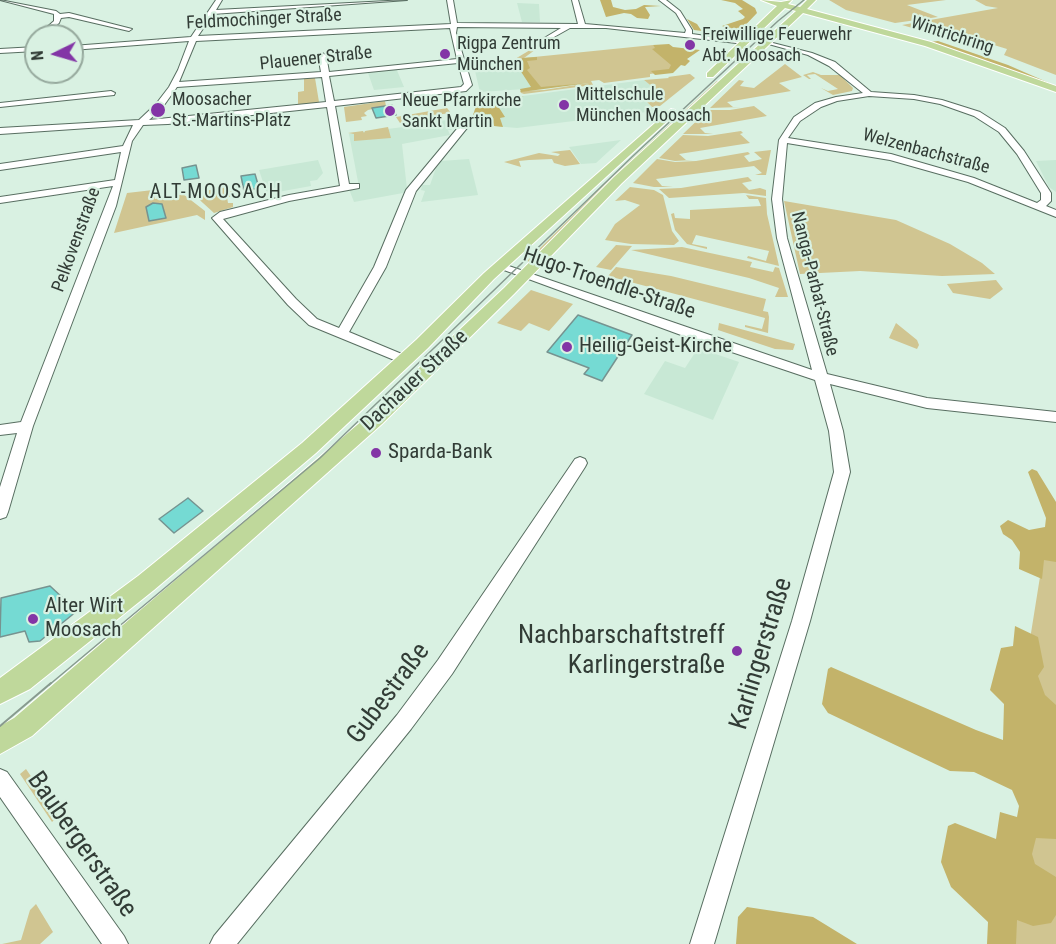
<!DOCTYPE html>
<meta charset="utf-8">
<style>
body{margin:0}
#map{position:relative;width:1056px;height:944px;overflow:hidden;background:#d9f1e2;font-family:"Roboto Condensed",sans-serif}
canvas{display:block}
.north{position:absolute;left:24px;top:24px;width:60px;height:60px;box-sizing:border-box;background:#d9f1e2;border:2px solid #96a99d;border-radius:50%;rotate:265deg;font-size:16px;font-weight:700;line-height:24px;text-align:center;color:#323c36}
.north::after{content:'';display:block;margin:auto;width:21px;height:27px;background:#8335a6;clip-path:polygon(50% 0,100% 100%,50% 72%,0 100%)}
</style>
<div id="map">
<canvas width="1056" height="944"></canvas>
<div class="north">N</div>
</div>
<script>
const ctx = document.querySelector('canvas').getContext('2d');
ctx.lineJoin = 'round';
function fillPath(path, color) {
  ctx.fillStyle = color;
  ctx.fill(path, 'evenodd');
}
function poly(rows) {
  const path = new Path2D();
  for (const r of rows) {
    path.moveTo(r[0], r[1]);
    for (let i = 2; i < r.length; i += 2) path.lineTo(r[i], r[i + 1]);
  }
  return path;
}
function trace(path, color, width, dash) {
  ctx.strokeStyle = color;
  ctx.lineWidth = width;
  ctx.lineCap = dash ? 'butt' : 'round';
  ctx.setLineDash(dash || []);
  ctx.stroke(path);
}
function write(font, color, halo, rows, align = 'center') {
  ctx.font = font + ' "Roboto Condensed",sans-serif';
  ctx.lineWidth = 4.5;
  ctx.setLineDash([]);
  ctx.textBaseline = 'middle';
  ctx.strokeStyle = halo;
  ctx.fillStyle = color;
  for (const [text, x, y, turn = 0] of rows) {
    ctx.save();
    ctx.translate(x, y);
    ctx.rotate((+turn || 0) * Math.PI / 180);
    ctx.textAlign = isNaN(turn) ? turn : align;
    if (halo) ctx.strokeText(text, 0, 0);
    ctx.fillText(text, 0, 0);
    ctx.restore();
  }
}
fillPath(poly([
 [517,3,539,4,540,22,522,22],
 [521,64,541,88,480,92,475,71],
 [396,68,404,87,374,90,368,73],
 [644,80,655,89,644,99,655,111,517,128,494,126,491,115,482,115,485,101],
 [447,120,452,130,448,130,450,135,402,144,407,189,403,193,354,202,349,189,359,187,349,134,403,127,404,129,412,128,412,125],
 [621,140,596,163,581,164,569,147],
 [469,159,478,195,421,202,425,191,421,190,422,185,430,185,436,168,441,161],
 [318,160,323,173,317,180,310,181,311,186,267,194,259,170],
 [1056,160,1056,192,1049,187,1036,161],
 [698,348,739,362,713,420,644,394,665,361,685,368]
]), '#c8e8d5');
fillPath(poly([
 [829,0,946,0,907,5,938,17,895,23,846,10],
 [975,0,1056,0,1056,75,1004,55,1007,49,945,30,933,34,902,25,998,8,986,6],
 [653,45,676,65,671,71,650,74,650,77,604,83,599,80,591,81,593,85,524,94,521,93,520,91,544,90,589,83,541,88,521,64,509,67,476,68,505,65,535,47,539,47,524,58],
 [785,64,802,77,779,83,791,91,727,102,733,107,741,107,710,108,739,80,744,81,740,86,754,88],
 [813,72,821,75,840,75,853,88,852,91,833,95,821,88,828,91,838,89,815,74,807,75,811,79,809,79,803,75],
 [690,74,695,78,660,106,652,107,644,99,655,89,644,80,669,78,668,77],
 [312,77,315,78,319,102,298,106,298,92,304,91,304,79],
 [717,81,720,82,619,173,530,262,527,261,608,181],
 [385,101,386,106,368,110,364,113,367,116,361,117,362,120,346,122,344,107],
 [754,106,767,116,700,128,705,133,713,134,683,134,708,110,730,110],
 [447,108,451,113,435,115,435,119,400,123,396,117],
 [388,127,391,138,354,141,354,134,348,133,363,131,364,133,365,131],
 [741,131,743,133,740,134,750,143,679,154,686,160,693,160,675,161,659,158,683,135,708,136],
 [570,150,580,164,565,166,554,163,552,159,529,160,519,161,521,167,504,162,539,153,558,156,560,154,551,152],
 [771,150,766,175,755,175,762,173,754,166,656,179,662,186,673,187,654,187,633,183,657,159,675,162,696,161,748,152,750,154,744,156,749,162,762,159,754,152],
 [748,177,752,181,742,183,749,190,760,188,766,190,766,196,744,193,669,198,659,189,681,188],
 [228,187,228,191,232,191,232,197,227,197,228,203,233,203,233,207,214,213,192,193],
 [630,187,654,190,663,195,672,231,679,241,674,245,631,244,605,240,615,224,640,205,625,200,615,201],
 [153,190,155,199,183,194,205,211,205,220,197,215,114,233,127,193],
 [746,195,766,198,767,214,779,266,747,258,748,256,766,261,769,251,696,235,692,244,707,247,707,249,687,244,675,230,671,214,674,213,675,218,690,219,690,210,761,206,758,199,749,199],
 [784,201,896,220,950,244,982,263,995,274,942,276,860,271,800,274],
 [616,245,632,246,611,270,596,267],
 [682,247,752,262,750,267,773,272,775,267,779,268,788,297,775,297,779,288,749,278,631,250],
 [616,267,671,276,766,299,763,311,768,312,769,317,768,333,745,327,745,325,762,329,765,318,608,276],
 [996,280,1003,289,990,299,953,293,947,284],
 [531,290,573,304,549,331,529,323,521,331,497,323],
 [719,323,795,344,793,350,775,349,718,330],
 [896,323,917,340,919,345,917,349,889,338],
 [1043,558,1056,560,1056,944,1013,944,1031,633],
 [26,769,58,816,52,822,20,774],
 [36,904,53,932,40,944,2,944,21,940,30,910]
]), '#d0c591');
fillPath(poly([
 [600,0,611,0,613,7,625,10,636,9,644,5,661,6,645,7,650,15,648,19,637,18,631,14,624,13,606,17],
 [721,0,742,0,755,8,757,13,736,35,694,30,687,19,697,24,701,30,734,31,722,26,743,19,745,17,738,11,743,9,735,3],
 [938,41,1008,65,1056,86,930,42],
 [669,44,673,47,700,50,687,59,690,61,685,66,681,65,673,73,655,75,651,71,669,69,671,65,652,49,655,48,653,45],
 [537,57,537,60,527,61,530,68,527,70,541,87,589,83,521,92,520,89,531,87,518,67,509,67,521,64,522,58],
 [524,96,485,101,488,104,496,103,505,117,500,118,503,127,494,126,491,114,473,115,479,97],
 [1032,469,1037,471,1056,502,1056,562,1044,560,1042,579,1019,569,1020,552,1012,540,1003,534,1000,526,1008,520,1029,530,1045,527,1046,518,1028,472],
 [1015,626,1038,637,1044,667,1038,676,1045,695,1056,705,1056,839,1036,838,1032,854,1035,864,1056,877,1056,915,1051,923,1033,926,1017,920,1016,944,987,944,988,922,951,887,941,862,948,826,955,823,996,839,1000,812,1017,817,1019,806,1012,790,974,772,950,771,828,713,822,704,828,669,831,667,976,730,1003,740,1004,704,990,690,1001,648,1013,646],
 [747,907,813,917,857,944,736,944,738,917]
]), '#c3b36a');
const building = poly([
 [392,105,396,115,376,118,372,108,392,105],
 [196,165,199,178,184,180,182,168,196,165],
 [255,174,259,188,244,191,241,176,255,174],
 [153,203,162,204,166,218,149,221,146,207,153,203],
 [578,315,632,335,602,381,584,374,589,368,547,352,578,315],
 [188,498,203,511,174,533,159,519,188,498],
 [50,586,77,611,40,641,29,642,25,631,0,637,1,598,50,586]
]);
fillPath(building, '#75dad3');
trace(building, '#769390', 1.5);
const minor = poly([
 [0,0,56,11,60,14,69,13,132,29,129,31,69,17,61,18,59,23,44,36,37,36,54,21,54,14,0,0],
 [216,0,222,0,216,10,407,0,213,14,198,36,451,24,447,0,453,0,457,23,578,24,572,0,578,0,585,24,685,33,686,30,676,13,659,0,666,0,680,11,692,30,692,34,748,42,745,44,606,28,570,28,538,46,536,43,561,28,457,27,456,33,472,85,466,91,335,106,349,184,359,184,359,188,289,201,223,219,296,299,317,319,339,328,374,267,406,190,461,124,467,124,467,128,416,191,386,267,349,332,409,357,410,360,404,364,309,325,288,305,212,218,220,212,289,195,340,186,327,107,168,124,143,125,132,141,116,206,33,426,8,512,6,517,0,519,0,487,17,433,0,435,0,425,21,422,113,186,0,203,0,197,115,180,121,152,0,170,0,164,123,146,133,125,0,134,0,128,139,120,156,104,169,87,178,70,189,41,72,50,72,46,191,37,216,0],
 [450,28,457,59,329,72,326,55,322,53,318,55,321,72,179,82,196,41,450,28],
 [458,63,464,84,461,87,334,101,329,76,458,63],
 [322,77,326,102,149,120,162,108,177,87,322,77],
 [765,41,812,53,835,62,871,92,914,95,942,100,980,112,1005,128,1024,151,1051,193,1051,201,1046,206,1056,210,1056,217,968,182,890,160,787,143,782,199,787,238,827,374,927,398,1056,412,1056,422,927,408,830,384,843,431,850,472,810,621,714,944,690,944,792,621,834,472,829,431,815,380,681,335,493,266,499,263,503,264,812,370,777,238,772,199,779,140,794,117,815,103,836,97,863,93,829,66,808,55,765,43,765,41],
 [869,96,914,99,940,104,974,116,999,132,1017,154,1041,193,1041,200,1037,203,974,178,891,154,788,138,800,121,821,107,837,101,869,96],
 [36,47,36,51,0,53,0,49,36,47],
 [111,91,115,93,114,95,0,107,0,103,111,91],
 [580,457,585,459,587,463,585,467,452,674,411,729,237,944,210,944,214,936,397,715,438,660,575,459,580,457],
 [0,769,7,772,124,936,128,944,102,944,0,797,0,769]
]);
const major = poly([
 [761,0,781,2,792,0,788,4,800,7,807,0,816,0,807,9,931,42,1056,86,1056,92,925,46,803,13,622,183,514,294,382,424,32,736,0,754,0,726,14,718,370,414,504,288,614,177,796,11,785,8,713,77,707,77,707,73,777,6,761,0],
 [671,109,675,110,675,114,494,279,428,348,316,453,154,590,30,689,0,704,0,678,138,576,302,443,416,340,484,273,671,109]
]);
trace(minor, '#586e61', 2);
trace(major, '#fff', 2);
fillPath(minor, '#fff');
fillPath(major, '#bfd89b');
trace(poly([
 [49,685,320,458,634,155,778,21,804,0]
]), '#889a8f', 1.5);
trace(poly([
 [0,726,51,683]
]), '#889a8f', 2);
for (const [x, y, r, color] of [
 [690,45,6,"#8335a6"],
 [445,54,6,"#8335a6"],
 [564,105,6,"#8335a6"],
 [158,110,8,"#8335a6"],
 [390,111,6,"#8335a6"],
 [567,347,6,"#8335a6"],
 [376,453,6,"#8335a6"],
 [33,619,6,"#8335a6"],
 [737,651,6,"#8335a6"]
]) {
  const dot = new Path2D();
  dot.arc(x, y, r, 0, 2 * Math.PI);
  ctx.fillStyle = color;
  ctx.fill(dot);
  trace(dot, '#d9f1e2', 2);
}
write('18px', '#323c36', '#d9f1e2', [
 ["Feldmochinger Straße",264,20,-3],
 ["Wintrichring",952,36,18],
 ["Plauener Straße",316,59,-6],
 ["Welzenbachstraße",926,152,15],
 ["Pelkovenstraße",77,240,-70],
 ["Nanga-Parbat-Straße",814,284,76]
]);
write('18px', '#323c36', '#d9f1e2', [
 ["Freiwillige Feuerwehr",702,35],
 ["Abt. Moosach",702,56],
 ["Rigpa Zentrum",457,44],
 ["München",457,65],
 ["Mittelschule",576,95],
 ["München Moosach",576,116],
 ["Moosacher",172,100],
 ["St.-Martins-Platz",172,121],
 ["Neue Pfarrkirche",402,101],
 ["Sankt Martin",402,122]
], 'left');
ctx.letterSpacing = '1.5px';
write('20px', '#323c36', '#d9f1e2', [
 ["ALT-MOOSACH",216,193]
]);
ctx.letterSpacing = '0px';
write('21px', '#323c36', '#d9f1e2', [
 ["Hugo-Troendle-Straße",609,284,19],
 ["Dachauer Straße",415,381,-43]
]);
write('21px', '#323c36', '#d9f1e2', [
 ["Heilig-Geist-Kirche",579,347],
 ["Sparda-Bank",388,453],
 ["Alter Wirt",45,607],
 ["Moosach",45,631]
], 'left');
write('26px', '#323c36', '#d9f1e2', [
 ["Nachbarschaftstreff",725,636],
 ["Karlingerstraße",725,666]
], 'right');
write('26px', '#323c36', '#d9f1e2', [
 ["Karlingerstraße",762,654,-73],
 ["Gubestraße",389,694,-53],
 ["Baubergerstraße",81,845,55]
]);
</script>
